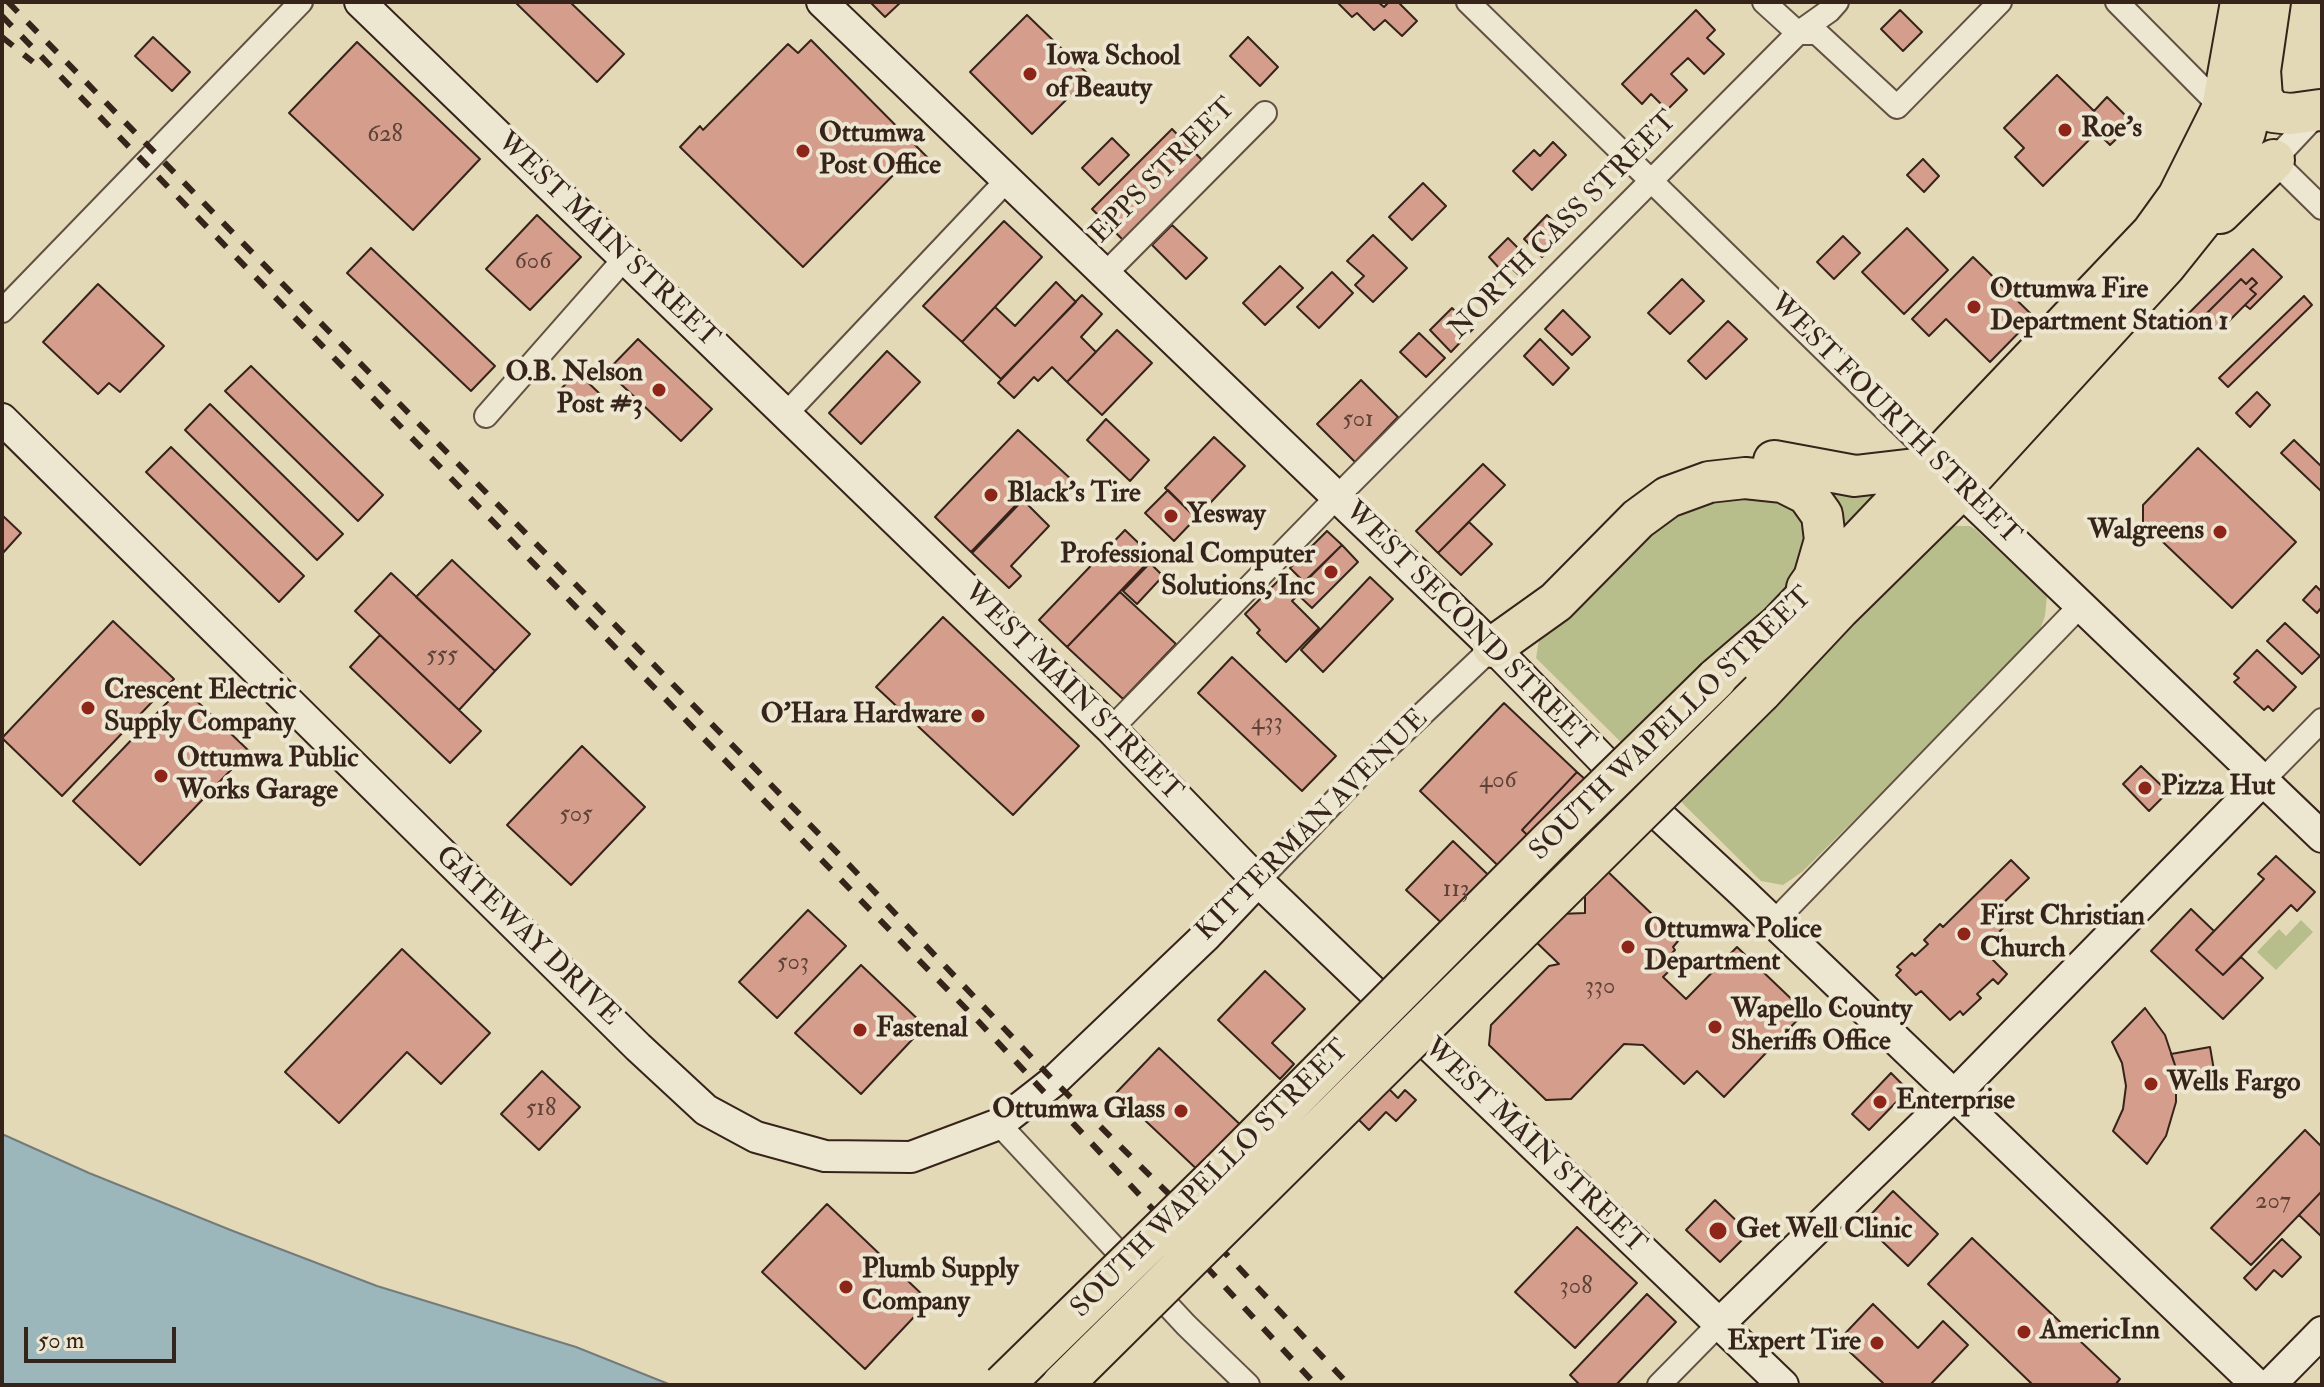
<!DOCTYPE html>
<style>
body{margin:0}
#map{position:relative;width:2324px;height:1387px;overflow:hidden;background:#e3d9b7;font-family:"IM FELL Double Pica",serif}
canvas{display:block}
.frame{position:absolute;inset:0;border:4px solid #36241b;pointer-events:none}
.scale{position:absolute;left:24px;top:1327px;width:152px;height:36px;box-sizing:border-box;border:4px solid #36241b;border-top:0;padding-left:10px;font-size:24px;line-height:28px;white-space:nowrap;color:#36241b;-webkit-text-stroke:6px #ede6d0;paint-order:stroke}
</style>
<div id="map">
<canvas width="2324" height="1387"></canvas>
<div class="frame"></div>
<div class="scale">50 m</div>
</div>
<script>
const ctx = document.querySelector('canvas').getContext('2d');
ctx.lineJoin = 'round';
function fillPath(path, color) {
  ctx.fillStyle = color;
  ctx.fill(path, 'evenodd');
}
function poly(rows) {
  const path = new Path2D();
  for (const r of rows) {
    path.moveTo(r[0], r[1]);
    for (let i = 2; i < r.length; i += 2) path.lineTo(r[i], r[i + 1]);
  }
  return path;
}
function trace(path, color, width, dash) {
  ctx.strokeStyle = color;
  ctx.lineWidth = width;
  ctx.lineCap = dash ? 'butt' : 'round';
  ctx.setLineDash(dash || []);
  ctx.stroke(path);
}
function write(font, color, halo, rows, align = 'center') {
  ctx.font = font + ' "IM FELL Double Pica",serif';
  ctx.lineWidth = 8;
  ctx.setLineDash([]);
  ctx.textBaseline = 'middle';
  ctx.strokeStyle = halo;
  ctx.fillStyle = color;
  for (const [text, x, y, turn = 0] of rows) {
    ctx.save();
    ctx.translate(x, y);
    ctx.rotate((+turn || 0) * Math.PI / 180);
    ctx.textAlign = isNaN(turn) ? turn : align;
    if (halo) ctx.strokeText(text, 0, 0);
    ctx.fillText(text, 0, 0);
    ctx.restore();
  }
}
fillPath(poly([
 [1811,478,1894,481,1840,541],
 [1740,492,1794,501,1812,529,1800,578,1670,715,1715,755,1939,531,1953,526,1970,526,1975,529,2047,596,2045,616,2037,638,1802,872,1783,885,1761,881,1536,658,1540,634,1685,503],
 [2301,920,2313,932,2276,970,2257,952,2279,929,2286,936]
]), '#b8be8b');
const water = poly([
 [2,1134,89,1173,233,1231,377,1286,576,1347,671,1385,2,1385,2,1134]
]);
fillPath(water, '#9cb7bb');
trace(water, '#737c7b', 2);
const building = poly([
 [515,2,570,2,624,54,597,82,515,2],
 [870,2,901,2,885,17,870,2],
 [1337,2,1378,2,1384,7,1389,2,1398,2,1417,21,1402,36,1385,20,1374,30,1357,13,1352,17,1337,2],
 [1696,10,1715,30,1707,38,1724,54,1704,74,1688,58,1671,74,1687,90,1667,110,1651,94,1642,104,1622,84,1696,10],
 [1900,10,1922,32,1903,51,1881,29,1900,10],
 [1027,15,1090,76,1032,134,970,72,1027,15],
 [153,37,190,72,172,91,135,56,153,37],
 [1248,37,1278,67,1260,86,1230,56,1248,37],
 [811,40,929,159,919,169,909,159,803,267,680,147,700,126,703,130,788,44,798,53,811,40],
 [357,42,480,159,413,230,289,113,357,42],
 [2057,75,2094,111,2107,97,2133,123,2110,145,2097,132,2043,186,2015,157,2024,148,2004,128,2057,75],
 [1172,129,1203,161,1124,241,1092,209,1172,129],
 [1112,138,1129,155,1099,185,1082,168,1112,138],
 [1553,142,1566,155,1532,190,1513,171,1534,150,1540,156,1553,142],
 [1923,159,1939,176,1924,192,1907,175,1923,159],
 [1423,183,1446,206,1412,240,1389,217,1423,183],
 [537,215,581,257,530,310,486,269,537,215],
 [1547,215,1566,233,1542,257,1524,239,1547,215],
 [1004,221,1042,257,962,342,923,306,1004,221],
 [1172,225,1207,258,1186,279,1152,245,1172,225],
 [1907,228,1948,270,1904,314,1862,272,1907,228],
 [1373,235,1407,268,1373,302,1355,285,1364,276,1347,261,1373,235],
 [1843,236,1860,253,1834,279,1817,262,1843,236],
 [1508,238,1535,265,1522,278,1505,262,1499,268,1489,257,1508,238],
 [371,248,495,366,471,391,347,273,371,248],
 [2253,249,2282,277,2250,309,2245,305,2256,294,2250,289,2257,283,2252,278,2246,284,2241,279,2195,325,2186,316,2253,249],
 [1973,257,2034,317,1990,362,1946,319,1929,336,1912,319,1973,257],
 [1280,266,1303,288,1265,325,1243,303,1280,266],
 [1332,272,1353,293,1319,328,1297,307,1332,272],
 [2252,278,2257,283,2250,289,2256,294,2219,331,2204,316,2241,279,2246,284,2252,278],
 [1682,279,1704,301,1670,334,1648,313,1682,279],
 [1056,282,1076,302,1001,379,962,342,995,307,1015,326,1056,282],
 [98,284,164,346,120,392,109,383,98,394,43,342,98,284],
 [1082,295,1102,314,1081,337,1096,352,1067,382,1052,367,1038,381,1034,377,1014,398,998,383,1082,295],
 [2304,296,2312,305,2228,387,2219,378,2304,296],
 [1452,308,1473,329,1451,352,1430,330,1452,308],
 [1563,310,1590,337,1572,355,1545,329,1563,310],
 [1728,321,1747,339,1706,379,1688,361,1728,321],
 [1117,330,1152,363,1102,415,1067,382,1117,330],
 [1419,333,1445,358,1426,377,1400,352,1419,333],
 [638,339,712,409,681,441,607,371,638,339],
 [1540,339,1569,368,1553,385,1524,356,1540,339],
 [887,351,920,382,861,444,829,413,887,351],
 [251,366,383,495,358,521,225,391,251,366],
 [577,372,600,394,583,412,560,390,577,372],
 [1361,380,1398,417,1355,462,1317,424,1361,380],
 [2257,392,2270,405,2250,427,2236,413,2257,392],
 [210,404,343,534,317,560,185,430,210,404],
 [1106,419,1149,460,1130,481,1087,440,1106,419],
 [1018,430,1074,482,1053,504,1034,486,971,552,935,517,1018,430],
 [1214,437,1245,466,1196,518,1165,488,1214,437],
 [2294,440,2322,467,2322,492,2281,453,2294,440],
 [171,447,304,576,279,602,146,472,171,447],
 [2198,448,2296,542,2232,608,2143,523,2143,505,2198,448],
 [1483,464,1505,485,1438,553,1416,531,1483,464],
 [1168,490,1196,518,1174,541,1145,513,1168,490],
 [1023,500,1049,526,1011,566,1021,576,1009,588,972,553,1023,500],
 [2,515,21,533,2,554,2,515],
 [1469,522,1492,544,1461,575,1438,553,1469,522],
 [1125,530,1153,557,1067,647,1039,620,1125,530],
 [1327,531,1342,545,1304,582,1290,568,1327,531],
 [1342,545,1358,562,1312,608,1295,592,1342,545],
 [452,560,530,634,495,671,416,597,452,560],
 [1150,563,1163,576,1137,604,1123,591,1150,563],
 [391,573,495,671,459,710,355,611,391,573],
 [1370,577,1393,599,1323,672,1301,650,1370,577],
 [1280,579,1297,596,1292,601,1319,628,1286,662,1257,633,1260,630,1245,614,1280,579],
 [2316,586,2322,592,2322,607,2317,613,2303,600,2316,586],
 [1120,592,1176,644,1123,699,1067,647,1120,592],
 [943,617,1079,746,1013,815,876,687,943,617],
 [113,621,174,679,62,796,2,738,113,621],
 [2285,623,2320,656,2302,674,2267,641,2285,623],
 [380,635,481,731,450,763,350,667,380,635],
 [2257,650,2296,687,2273,711,2268,706,2264,710,2234,682,2239,678,2234,674,2257,650],
 [1232,657,1336,756,1302,791,1198,693,1232,657],
 [182,687,249,751,140,865,73,801,182,687],
 [1504,703,1577,772,1522,830,1541,848,1512,879,1420,791,1504,703],
 [582,746,645,807,571,885,507,825,582,746],
 [2141,766,2168,792,2149,811,2123,784,2141,766],
 [1577,772,1597,790,1541,848,1522,830,1577,772],
 [1453,841,1506,892,1460,940,1406,890,1453,841],
 [2276,856,2315,892,2297,911,2291,905,2223,975,2196,950,2264,879,2258,874,2276,856],
 [2011,860,2029,878,1993,913,2005,926,1982,949,2007,974,1998,984,1993,979,1977,994,1981,998,1963,1015,1960,1011,1950,1020,1921,991,1916,995,1896,975,1901,970,1897,967,1912,953,1915,956,1928,944,1924,940,1940,924,1943,927,2011,860],
 [1605,869,1679,940,1673,947,1675,950,1668,957,1672,961,1666,968,1669,971,1663,977,1686,999,1737,947,1805,1012,1724,1097,1697,1071,1684,1084,1643,1045,1624,1044,1571,1099,1546,1100,1489,1045,1491,1025,1549,966,1559,964,1534,940,1559,914,1585,913,1585,890,1605,869],
 [2191,909,2214,931,2196,950,2223,975,2241,957,2263,978,2223,1019,2151,951,2191,909],
 [808,910,846,946,777,1018,739,982,808,910],
 [402,949,490,1033,441,1084,407,1052,339,1123,285,1072,402,949],
 [861,965,925,1026,861,1094,795,1033,861,965],
 [1265,971,1305,1009,1272,1043,1294,1064,1280,1079,1218,1020,1265,971],
 [2145,1008,2165,1035,2176,1068,2176,1102,2166,1136,2147,1164,2113,1131,2123,1109,2126,1086,2122,1063,2112,1042,2145,1008],
 [2210,1047,2215,1076,2176,1082,2176,1068,2171,1054,2210,1047],
 [1159,1048,1246,1130,1203,1175,1116,1093,1159,1048],
 [542,1071,580,1107,539,1150,501,1114,542,1071],
 [1891,1073,1908,1090,1869,1130,1852,1114,1891,1073],
 [1387,1087,1398,1098,1405,1090,1416,1100,1396,1121,1386,1112,1369,1130,1357,1118,1387,1087],
 [2305,1130,2322,1147,2322,1191,2251,1265,2211,1228,2305,1130],
 [1893,1191,1938,1234,1908,1266,1863,1223,1893,1191],
 [2322,1191,2322,1237,2299,1215,2322,1191],
 [1715,1200,1749,1233,1720,1262,1686,1230,1715,1200],
 [827,1204,929,1301,865,1369,762,1272,827,1204],
 [1577,1227,1637,1283,1575,1348,1515,1292,1577,1227],
 [1972,1238,2120,1379,2115,1385,2033,1385,1928,1284,1972,1238],
 [2282,1239,2301,1257,2282,1277,2274,1270,2256,1290,2244,1278,2282,1239],
 [1647,1294,1676,1322,1616,1385,1580,1385,1570,1375,1647,1294],
 [1873,1304,1918,1348,1943,1321,1968,1345,1930,1385,1882,1385,1883,1383,1838,1341,1873,1304]
]);
fillPath(building, '#d49d8c');
trace(building, '#36241b', 2);
const street = poly([
 [1468,2,1938,461],
 [1764,2,1798,33,1817,33,1897,107,2000,2],
 [2117,2,2226,112],
 [2267,154,2322,208],
 [2274,160,2319,112],
 [1105,274,1265,113],
 [2,311,301,2],
 [786,414,1007,180],
 [486,416,625,258],
 [1111,729,1337,497,1798,33,1829,11,1837,2],
 [2263,780,2322,720],
 [1258,881,1377,757,1493,647],
 [1774,922,2080,606],
 [999,1124,1186,1325,1248,1385],
 [1659,1385,1719,1324]
]);
const secondary = poly([
 [360,2,1111,729,1258,881,1783,1385],
 [822,2,1493,647,1633,791,1743,893,2257,1385],
 [2,419,638,1047,706,1110,756,1137,825,1156,911,1157,999,1124,1054,1081,1205,937,1258,881],
 [1947,474,1960,490,2322,837],
 [1719,1324,1954,1095,2263,780],
 [2270,1385,2322,1332]
]);
const highway = poly([
 [2260,70,2262,98,2273,112,2291,114,2320,110],
 [2220,213,2274,160],
 [1774,461,1855,476,1932,467],
 [1493,647,1556,602,1638,519,1668,497,1709,482,1745,478,1783,482,1807,494,1822,515,1825,540,1814,578,1807,588],
 [1716,679,1779,625,2152,233,2178,197,2222,109,2241,2],
 [1761,692,1839,609,1960,490,2165,266,2205,216,2231,167,2245,132,2259,78,2270,2]
]);
trace(street, '#615142', 26);
trace(secondary, '#36241b', 34);
trace(highway, '#36241b', 44);
trace(street, '#ede6d0', 22);
trace(secondary, '#ede6d0', 30);
trace(highway, '#e3d9b7', 40);
trace(poly([
 [8,2,854,870,1054,1081,1181,1206,1349,1385],
 [2,16,979,1022,1316,1385],
 [2,37,33,62]
]), '#36241b', 6, [14, 14]);
const highwayBridge = poly([
 [1003,1385,1221,1172,1550,841,1716,679],
 [1062,1385,1761,692]
]);
trace(highwayBridge, '#36241b', 44, []);
trace(highwayBridge, '#e3d9b7', 40);
for (const [x, y, r, color] of [
 [1030,74,8,"#8f2418"],
 [2065,130,8,"#8f2418"],
 [803,151,8,"#8f2418"],
 [1974,307,8,"#8f2418"],
 [659,390,8,"#8f2418"],
 [991,495,8,"#8f2418"],
 [1171,516,8,"#8f2418"],
 [2220,532,8,"#8f2418"],
 [1331,572,8,"#8f2418"],
 [88,708,8,"#8f2418"],
 [978,716,8,"#8f2418"],
 [161,776,8,"#8f2418"],
 [2145,788,8,"#8f2418"],
 [1964,934,8,"#8f2418"],
 [1628,947,8,"#8f2418"],
 [1715,1027,8,"#8f2418"],
 [860,1030,8,"#8f2418"],
 [2151,1084,8,"#8f2418"],
 [1880,1102,8,"#8f2418"],
 [1181,1111,8,"#8f2418"],
 [1718,1231,10,"#8f2418"],
 [846,1287,8,"#8f2418"],
 [2024,1332,8,"#8f2418"],
 [1877,1343,8,"#8f2418"]
]) {
  const dot = new Path2D();
  dot.arc(x, y, r, 0, 2 * Math.PI);
  ctx.fillStyle = color;
  ctx.fill(dot);
  trace(dot, '#ede6d0', 3);
}
write('24px', '#5e4237', null, [
 ["628",385,136],
 ["606",533,263],
 ["501",1358,421],
 ["555",442,657],
 ["433",1267,724],
 ["406",1498,782],
 ["505",576,816],
 ["113",1456,891],
 ["503",793,964],
 ["330",1600,988],
 ["518",541,1110],
 ["207",2273,1203],
 ["308",1576,1288]
]);
write('bold 28px', '#36241b', '#ede6d0', [
 ["Iowa School",1046,58],
 ["of Beauty",1046,90],
 ["Roe's",2081,130],
 ["Ottumwa",819,135],
 ["Post Office",819,167],
 ["Ottumwa Fire",1990,291],
 ["Department Station 1",1990,323],
 ["O.B. Nelson",643,374,"right"],
 ["Post #3",643,406,"right"],
 ["Black's Tire",1007,495],
 ["Yesway",1187,516],
 ["Walgreens",2204,532,"right"],
 ["Professional Computer",1315,556,"right"],
 ["Solutions, Inc",1315,588,"right"],
 ["Crescent Electric",104,692],
 ["Supply Company",104,724],
 ["O'Hara Hardware",962,716,"right"],
 ["Ottumwa Public",177,760],
 ["Works Garage",177,792],
 ["Pizza Hut",2161,788],
 ["First Christian",1980,918],
 ["Church",1980,950],
 ["Ottumwa Police",1644,931],
 ["Department",1644,963],
 ["Wapello County",1731,1011],
 ["Sheriffs Office",1731,1043],
 ["Fastenal",876,1030],
 ["Wells Fargo",2167,1084],
 ["Enterprise",1896,1102],
 ["Ottumwa Glass",1165,1111,"right"],
 ["Get Well Clinic",1736,1231],
 ["Plumb Supply",862,1271],
 ["Company",862,1303],
 ["AmericInn",2040,1332],
 ["Expert Tire",1861,1343,"right"]
], 'left');
write('28px', '#36241b', '#ede6d0', [
 ["EPPS STREET",1164,172,-45],
 ["NORTH CASS STREET",1564,226,-45],
 ["WEST MAIN STREET",607,241,44],
 ["WEST FOURTH STREET",1894,420,45],
 ["WEST SECOND STREET",1469,628,45],
 ["WEST MAIN STREET",1072,693,45],
 ["SOUTH WAPELLO STREET",1672,725,-44],
 ["KITTERMAN AVENUE",1313,826,-45],
 ["GATEWAY DRIVE",527,937,44],
 ["WEST MAIN STREET",1534,1147,44],
 ["SOUTH WAPELLO STREET",1211,1180,-45]
]);
</script>
